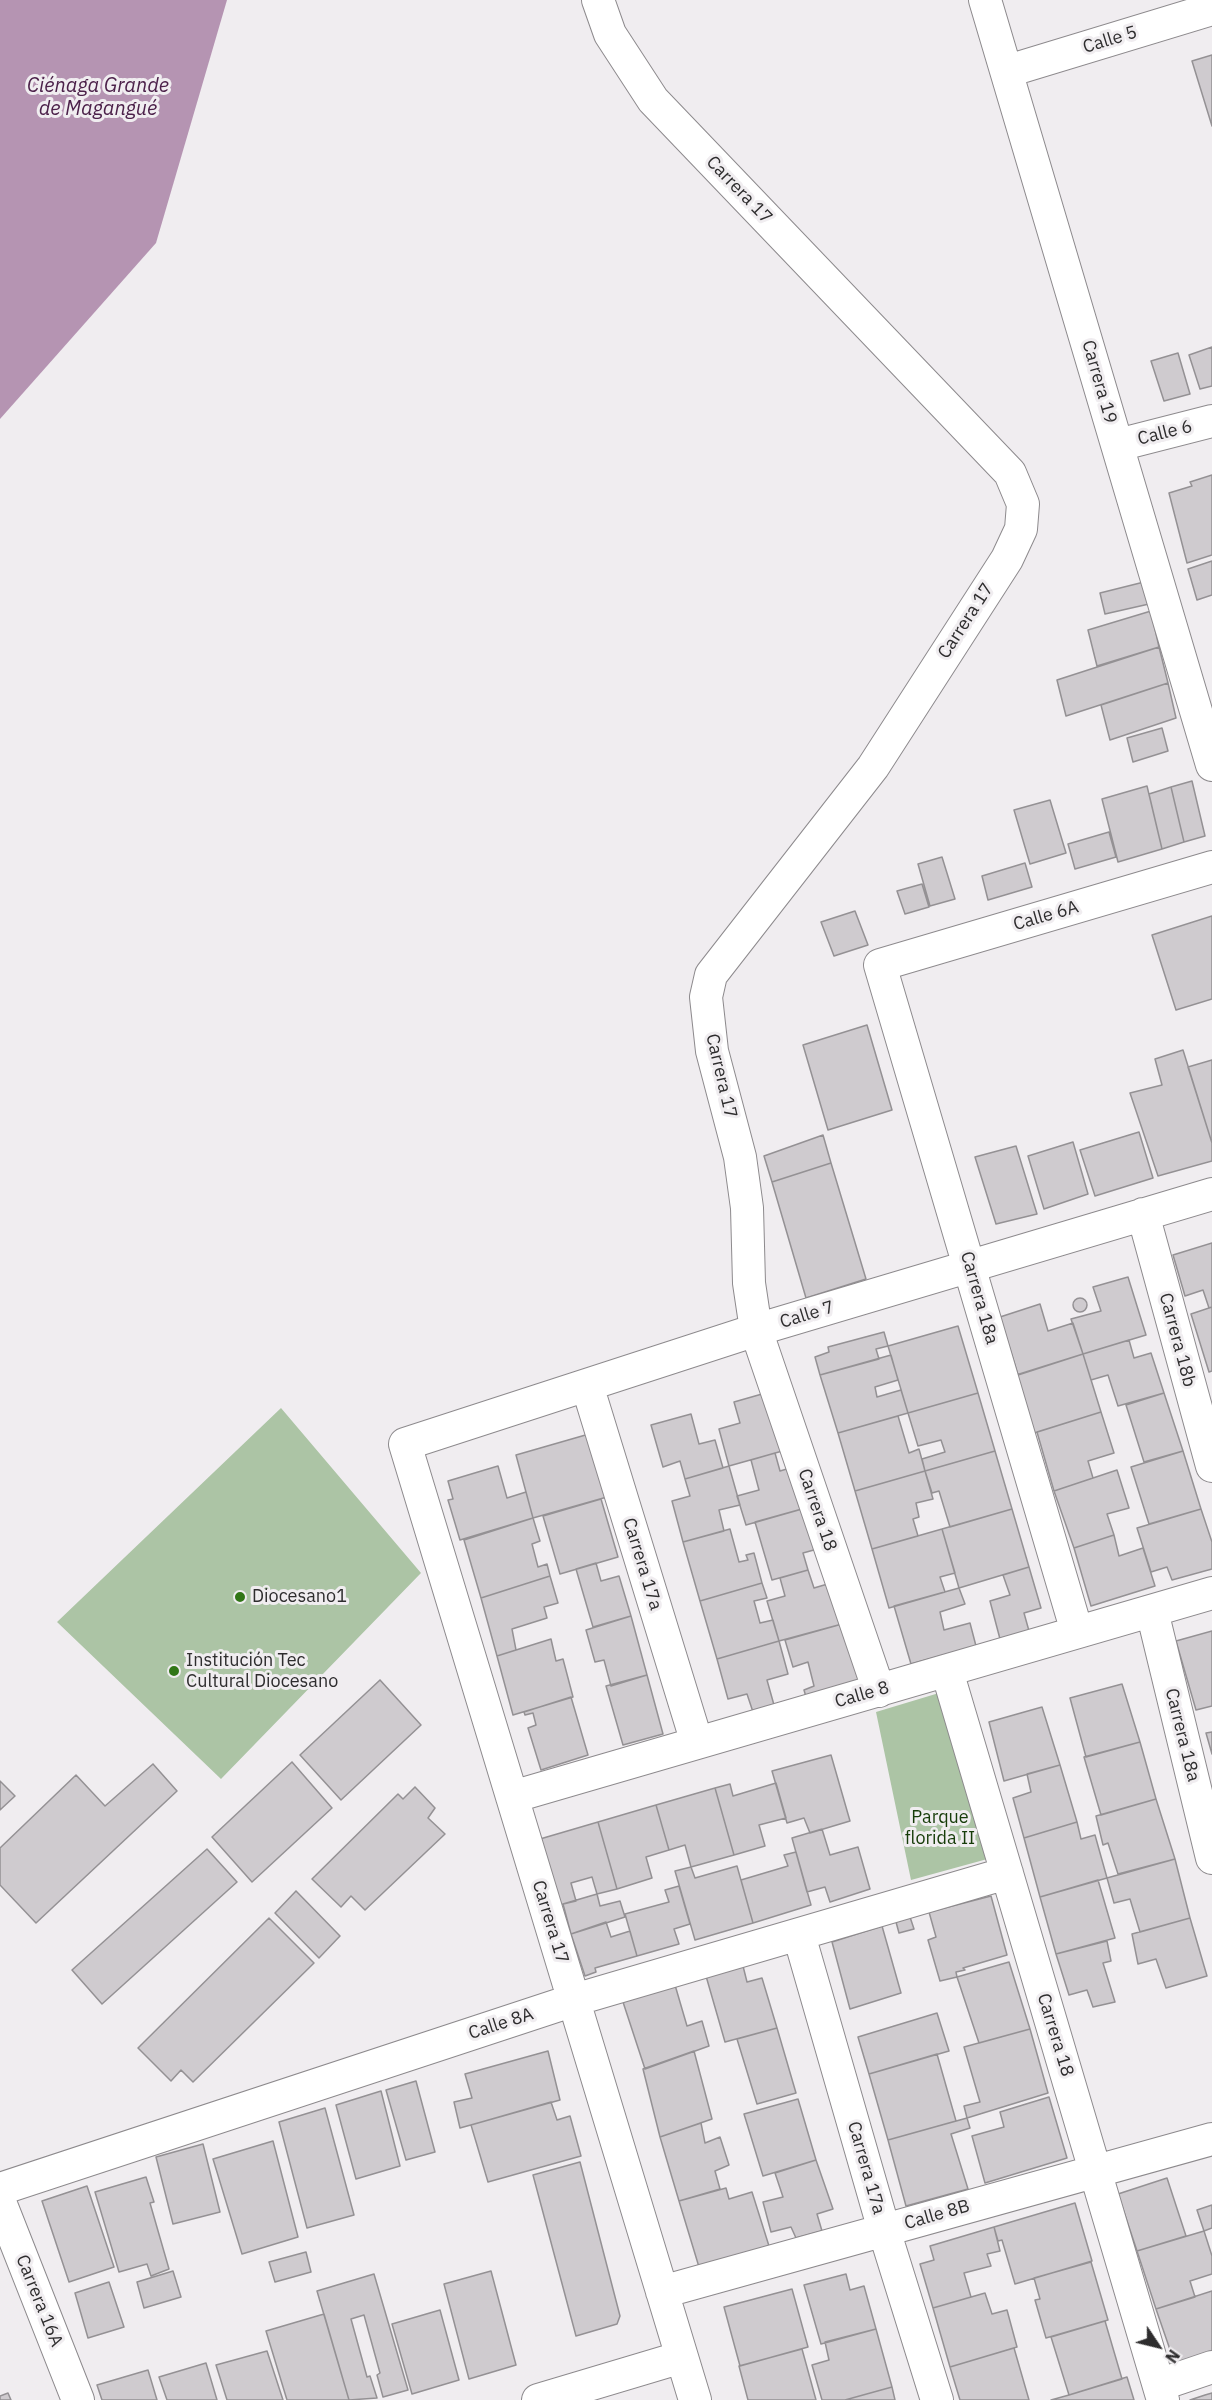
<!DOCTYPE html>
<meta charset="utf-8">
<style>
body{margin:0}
#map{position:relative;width:1212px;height:2400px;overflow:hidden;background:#f0edf0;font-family:"IBM Plex Sans",sans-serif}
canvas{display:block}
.north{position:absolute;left:1128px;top:2316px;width:60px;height:60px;-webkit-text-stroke:4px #f0edf0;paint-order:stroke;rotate:125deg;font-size:16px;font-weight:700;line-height:24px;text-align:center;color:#2e2d2e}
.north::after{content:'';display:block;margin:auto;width:21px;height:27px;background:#2e2d2e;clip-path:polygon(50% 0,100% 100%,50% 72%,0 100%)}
</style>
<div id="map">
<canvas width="1212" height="2400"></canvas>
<div class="north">N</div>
</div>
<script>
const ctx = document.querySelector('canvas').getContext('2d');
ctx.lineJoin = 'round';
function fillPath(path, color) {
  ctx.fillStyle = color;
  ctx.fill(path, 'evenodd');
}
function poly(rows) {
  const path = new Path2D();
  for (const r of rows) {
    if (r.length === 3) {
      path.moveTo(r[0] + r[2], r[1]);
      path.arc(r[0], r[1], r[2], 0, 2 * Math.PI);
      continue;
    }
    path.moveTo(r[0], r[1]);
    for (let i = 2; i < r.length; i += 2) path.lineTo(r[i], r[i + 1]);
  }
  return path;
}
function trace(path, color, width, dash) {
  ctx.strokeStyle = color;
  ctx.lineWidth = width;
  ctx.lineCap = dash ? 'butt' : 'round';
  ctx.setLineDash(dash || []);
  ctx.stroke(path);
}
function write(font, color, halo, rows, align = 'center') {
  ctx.font = font + ' "IBM Plex Sans",sans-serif';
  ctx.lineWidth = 6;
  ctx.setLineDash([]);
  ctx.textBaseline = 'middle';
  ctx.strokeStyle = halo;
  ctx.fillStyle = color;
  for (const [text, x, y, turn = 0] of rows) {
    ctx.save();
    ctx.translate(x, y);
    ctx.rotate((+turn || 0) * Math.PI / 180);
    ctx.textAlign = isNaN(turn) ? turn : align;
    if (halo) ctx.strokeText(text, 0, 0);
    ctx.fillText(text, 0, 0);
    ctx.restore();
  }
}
fillPath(poly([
 [281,1408,421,1573,221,1779,57,1622],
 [939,1693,991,1858,911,1880,876,1712]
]), '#acc4a5');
fillPath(poly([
 [0,0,227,0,156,243,0,419]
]), '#b594b2');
const building = poly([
 [1212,55,1212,126,1192,61,1212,55],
 [1212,347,1212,386,1200,389,1189,355,1212,347],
 [1178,353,1190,394,1164,401,1151,361,1178,353],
 [1212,475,1212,555,1187,563,1169,493,1192,486,1190,482,1212,475],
 [1212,561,1212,595,1197,600,1188,569,1212,561],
 [1144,582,1149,604,1105,614,1100,593,1144,582],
 [1151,611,1159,647,1097,666,1088,630,1151,611],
 [1159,647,1168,683,1066,716,1057,680,1159,647],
 [1168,683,1176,718,1110,740,1101,705,1168,683],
 [1162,728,1168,751,1133,762,1127,738,1162,728],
 [1192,781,1205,836,1184,842,1171,787,1192,781],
 [1147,786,1162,849,1118,862,1102,799,1147,786],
 [1171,787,1184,842,1162,849,1149,794,1171,787],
 [1050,800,1066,853,1030,864,1014,810,1050,800],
 [1109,832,1116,857,1075,869,1068,844,1109,832],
 [942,857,955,899,930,906,918,864,942,857],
 [1025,863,1032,887,988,900,982,876,1025,863],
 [922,884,929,907,905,914,897,891,922,884],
 [855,911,868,945,834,956,821,922,855,911],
 [1212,916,1212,999,1176,1010,1152,935,1212,916],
 [867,1025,892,1110,828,1130,803,1045,867,1025],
 [1183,1050,1212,1143,1212,1161,1158,1176,1130,1093,1162,1085,1155,1059,1183,1050],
 [1212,1060,1212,1143,1188,1067,1212,1060],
 [1139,1132,1153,1178,1095,1196,1080,1150,1139,1132],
 [823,1135,831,1163,772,1182,764,1156,823,1135],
 [1073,1142,1088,1194,1044,1209,1028,1156,1073,1142],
 [1016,1146,1037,1214,996,1224,975,1157,1016,1146],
 [831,1163,866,1279,806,1298,772,1182,831,1163],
 [1212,1243,1212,1307,1209,1308,1203,1290,1185,1296,1173,1255,1212,1243],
 [1128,1277,1146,1335,1083,1354,1071,1319,1101,1311,1093,1287,1128,1277],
 [1080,1305,7],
 [1040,1304,1048,1331,1073,1323,1083,1354,1018,1375,1000,1317,1040,1304],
 [1212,1307,1212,1371,1209,1372,1191,1314,1212,1307],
 [958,1326,978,1393,908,1413,888,1346,958,1326],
 [884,1332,888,1346,876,1349,879,1359,820,1375,815,1357,829,1352,828,1347,884,1332],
 [1129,1340,1134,1358,1151,1353,1164,1393,1118,1406,1108,1375,1091,1380,1083,1354,1129,1340],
 [1083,1354,1101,1412,1031,1434,1013,1376,1083,1354],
 [891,1355,898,1380,875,1387,877,1397,901,1390,908,1413,838,1433,820,1375,891,1355],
 [776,1390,793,1448,729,1466,719,1429,740,1423,734,1402,776,1390],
 [978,1393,995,1451,925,1471,922,1459,945,1452,941,1440,918,1446,908,1413,978,1393],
 [1164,1393,1183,1451,1144,1462,1126,1405,1164,1393],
 [1101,1412,1114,1453,1088,1461,1093,1478,1054,1491,1037,1432,1101,1412],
 [691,1414,699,1444,715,1440,723,1468,685,1479,680,1461,663,1467,651,1425,691,1414],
 [898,1416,909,1453,919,1449,925,1471,855,1491,838,1433,898,1416],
 [589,1434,607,1497,533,1518,516,1455,589,1434],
 [995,1451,1012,1509,950,1527,939,1491,932,1493,925,1471,995,1451],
 [1183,1451,1201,1509,1149,1524,1131,1467,1183,1451],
 [775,1453,780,1471,797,1466,809,1507,746,1525,737,1496,759,1490,751,1460,775,1453],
 [498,1466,507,1498,526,1492,533,1518,460,1540,448,1500,453,1499,448,1481,498,1466],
 [729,1466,740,1505,719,1510,724,1531,683,1542,672,1501,690,1496,685,1479,729,1466],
 [1117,1470,1129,1508,1107,1514,1114,1535,1074,1548,1054,1491,1117,1470],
 [925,1471,933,1499,916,1503,919,1517,913,1519,918,1536,872,1549,855,1491,925,1471],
 [601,1499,618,1557,560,1574,543,1516,601,1499],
 [809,1507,821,1548,803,1553,808,1570,772,1580,755,1522,809,1507],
 [1012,1509,1029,1567,959,1588,942,1529,1012,1509],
 [1201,1509,1212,1542,1212,1569,1172,1580,1167,1567,1151,1572,1137,1528,1201,1509],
 [533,1518,540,1541,532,1544,538,1567,547,1564,550,1576,481,1598,464,1540,533,1518],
 [730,1529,739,1562,748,1560,746,1555,754,1553,762,1583,700,1601,683,1542,730,1529],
 [942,1529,955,1573,940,1577,945,1592,889,1608,872,1549,942,1529],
 [1114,1535,1119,1556,1143,1548,1155,1586,1091,1606,1074,1548,1114,1535],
 [596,1563,601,1581,619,1576,631,1616,593,1627,576,1569,596,1563],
 [1029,1567,1041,1608,1024,1613,1029,1631,1000,1639,990,1601,1010,1595,1003,1575,1029,1567],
 [808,1570,814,1588,831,1583,842,1624,779,1641,767,1601,785,1596,780,1578,808,1570],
 [550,1576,558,1603,544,1607,547,1618,512,1629,516,1650,497,1656,481,1598,550,1576],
 [762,1583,767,1598,754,1601,760,1623,773,1620,779,1641,717,1659,700,1601,762,1583],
 [959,1588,965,1604,940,1612,944,1630,970,1623,976,1646,911,1664,894,1606,959,1588],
 [631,1616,647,1675,611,1686,604,1660,595,1662,586,1630,631,1616],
 [842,1624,859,1682,806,1697,804,1690,814,1686,808,1662,793,1667,785,1640,842,1624],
 [1212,1631,1212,1706,1196,1710,1176,1641,1212,1631],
 [551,1639,556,1661,563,1659,573,1697,513,1715,497,1656,551,1639],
 [779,1641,788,1674,767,1680,774,1705,753,1712,747,1694,728,1699,717,1659,779,1641],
 [647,1675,663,1734,623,1745,606,1686,647,1675],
 [380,1680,421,1725,341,1800,300,1755,380,1680],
 [1122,1684,1140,1742,1086,1757,1070,1698,1122,1684],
 [571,1697,588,1755,541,1770,528,1728,536,1725,533,1713,525,1715,524,1712,571,1697],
 [1042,1707,1060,1765,1004,1781,989,1722,1042,1707],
 [1212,1732,1212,1754,1206,1733,1212,1732],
 [1140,1742,1156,1799,1101,1815,1084,1757,1140,1742],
 [831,1755,850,1821,810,1833,804,1818,787,1823,772,1771,831,1755],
 [292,1762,332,1808,252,1882,212,1837,292,1762],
 [153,1764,177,1791,36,1923,0,1885,0,1848,76,1775,105,1806,153,1764],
 [1060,1765,1077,1822,1024,1838,1013,1798,1031,1792,1027,1774,1060,1765],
 [0,1781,15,1796,0,1810,0,1781],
 [776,1783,786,1818,759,1825,765,1846,734,1855,715,1788,730,1784,733,1796,776,1783],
 [415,1787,435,1808,428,1818,445,1834,365,1910,351,1896,341,1907,312,1879,398,1794,403,1799,415,1787],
 [715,1788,734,1855,691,1867,685,1845,669,1850,656,1805,715,1788],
 [1156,1799,1175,1859,1118,1874,1108,1843,1103,1845,1096,1816,1156,1799],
 [656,1805,669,1850,646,1857,652,1878,617,1889,598,1822,656,1805],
 [598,1822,617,1889,597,1894,592,1877,571,1883,576,1901,559,1905,540,1839,598,1822],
 [1077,1822,1081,1839,1095,1835,1107,1878,1040,1897,1024,1838,1077,1822],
 [822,1829,830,1855,858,1847,870,1889,830,1902,825,1887,807,1892,792,1838,822,1829],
 [207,1849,237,1882,102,2004,72,1970,207,1849],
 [796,1852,811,1905,753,1923,741,1880,788,1866,784,1855,796,1852],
 [1175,1859,1190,1918,1140,1932,1130,1899,1114,1903,1107,1878,1175,1859],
 [737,1866,753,1923,695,1940,675,1871,691,1867,695,1878,737,1866],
 [1098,1880,1115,1938,1056,1954,1040,1897,1098,1880],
 [679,1886,690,1924,674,1929,679,1944,637,1956,625,1914,669,1902,665,1890,679,1886],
 [296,1891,340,1936,319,1958,275,1913,296,1891],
 [597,1894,600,1906,620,1901,625,1917,571,1934,563,1904,597,1894],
 [991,1896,1007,1955,963,1968,965,1970,956,1972,957,1977,940,1981,928,1940,936,1937,929,1912,991,1896],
 [910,1917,914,1929,899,1933,896,1922,910,1917],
 [269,1918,314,1963,193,2082,181,2070,171,2081,138,2048,269,1918],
 [1190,1918,1207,1976,1166,1988,1156,1959,1138,1964,1132,1934,1190,1918],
 [606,1922,611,1937,630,1931,637,1956,595,1968,596,1972,585,1976,571,1934,606,1922],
 [882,1926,901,1993,850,2009,832,1942,882,1926],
 [1107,1941,1111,1961,1103,1963,1115,2002,1093,2007,1087,1990,1069,1995,1056,1954,1107,1941],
 [1009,1962,1030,2029,979,2043,957,1977,1009,1962],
 [743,1966,747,1982,762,1978,777,2028,725,2042,706,1976,743,1966],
 [675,1985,687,2026,702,2021,709,2046,645,2069,623,2002,675,1985],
 [937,2013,949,2051,869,2074,858,2037,937,2013],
 [777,2028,796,2093,757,2104,737,2039,777,2028],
 [1030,2029,1048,2093,967,2118,964,2106,980,2102,964,2047,1030,2029],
 [548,2051,560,2100,460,2128,454,2102,472,2098,465,2074,548,2051],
 [694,2051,712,2119,660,2137,643,2069,694,2051],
 [937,2054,956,2121,888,2140,869,2074,937,2054],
 [416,2081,435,2152,406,2160,386,2090,416,2081],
 [381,2091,400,2166,356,2179,336,2105,381,2091],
 [1049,2097,1067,2158,985,2183,972,2136,1004,2127,1000,2112,1049,2097],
 [798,2099,816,2160,763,2176,744,2114,798,2099],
 [551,2102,557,2120,570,2116,581,2156,488,2182,471,2125,551,2102],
 [325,2108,354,2215,307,2228,279,2122,325,2108],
 [967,2118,970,2128,951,2134,968,2189,906,2206,888,2140,967,2118],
 [701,2123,705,2143,720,2137,729,2165,715,2171,720,2189,679,2201,660,2137,701,2123],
 [273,2141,298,2237,242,2254,213,2159,273,2141],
 [203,2144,220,2212,173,2224,156,2157,203,2144],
 [816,2160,833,2209,817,2214,822,2231,796,2238,791,2227,771,2232,763,2202,783,2197,775,2173,816,2160],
 [580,2162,620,2316,617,2324,576,2336,533,2175,580,2162],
 [146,2177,154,2202,150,2203,169,2269,151,2276,147,2264,119,2272,95,2192,146,2177],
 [1167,2178,1186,2236,1137,2251,1118,2194,1167,2178],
 [87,2186,114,2267,69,2282,42,2201,87,2186],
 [726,2188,729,2199,752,2192,769,2246,699,2267,679,2201,726,2188],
 [1075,2203,1092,2261,1015,2284,1002,2240,998,2241,994,2227,1075,2203],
 [1212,2205,1212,2228,1204,2231,1197,2210,1212,2205],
 [994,2227,1000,2251,987,2254,991,2266,964,2273,971,2297,933,2308,920,2264,934,2260,930,2246,994,2227],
 [1204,2231,1212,2256,1212,2274,1190,2281,1195,2297,1156,2309,1137,2251,1204,2231],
 [306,2252,311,2272,275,2282,269,2262,306,2252],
 [1091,2262,1108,2320,1046,2338,1035,2300,1040,2299,1034,2278,1091,2262],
 [173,2271,181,2297,144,2308,137,2282,173,2271],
 [491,2271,516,2365,469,2379,444,2284,491,2271],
 [374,2274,408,2390,383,2397,377,2375,380,2373,364,2315,351,2319,367,2377,370,2376,377,2398,349,2400,317,2291,374,2274],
 [846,2274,850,2290,864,2286,876,2329,821,2344,804,2285,846,2274],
 [109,2282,124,2327,88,2338,75,2293,109,2282],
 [792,2289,808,2347,740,2366,724,2307,792,2289],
 [1212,2291,1212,2355,1176,2367,1156,2309,1212,2291],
 [985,2293,992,2314,1007,2310,1017,2347,950,2367,933,2308,985,2293],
 [440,2310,459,2380,412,2394,392,2324,440,2310],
 [324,2314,349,2400,287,2400,266,2331,324,2314],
 [1105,2321,1122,2379,1069,2395,1051,2337,1105,2321],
 [876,2329,892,2387,845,2400,822,2400,812,2365,829,2360,825,2342,876,2329],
 [1014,2348,1029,2400,960,2400,950,2367,1014,2348],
 [802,2349,816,2400,748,2400,739,2366,802,2349],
 [267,2351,283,2400,227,2400,216,2365,267,2351],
 [206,2363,217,2400,167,2400,159,2377,206,2363],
 [148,2370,157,2400,102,2400,97,2385,148,2370],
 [1127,2377,1134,2400,1051,2400,1069,2395,1127,2377],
 [892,2387,895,2400,845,2400,892,2387],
 [8,2393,11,2400,0,2400,0,2396,8,2393],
 [1212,2393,1212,2400,1190,2400,1205,2395,1212,2393]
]);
fillPath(building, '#cfcbcf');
trace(building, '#949194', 1.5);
const street = poly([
 [598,0,610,34,653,100,1010,473,1023,504,1021,529,1007,559,873,767,711,975,706,997,712,1051,740,1157,747,1208,749,1283,756,1330,879,1691],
 [985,0,1212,765],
 [1008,71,1212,9],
 [1118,445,1212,421],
 [1143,1214,1212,1466],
 [587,1385,697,1743],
 [1152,1611,1212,1858],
 [1077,1632,880,965,1212,867],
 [947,1671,1163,2400],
 [512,1797,1212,1593],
 [799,1935,884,2230,937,2400],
 [0,2189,574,2000,1007,1873],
 [0,2202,78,2400],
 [662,2292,1212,2139],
 [1159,2385,1212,2367],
 [538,2400,682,2357],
 [695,2400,405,1444,756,1330,1212,1194]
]);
trace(street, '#8d8a8d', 34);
trace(street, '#fff', 32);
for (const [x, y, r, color] of [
 [240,1597,6,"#317617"],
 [174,1671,6,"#317617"]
]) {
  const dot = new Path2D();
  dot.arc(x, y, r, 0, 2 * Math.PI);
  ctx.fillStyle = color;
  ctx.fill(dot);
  trace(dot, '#f0edf0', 2);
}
write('18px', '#2e2d2e', '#f0edf0', [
 ["Calle 5",1110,40,-17],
 ["Carrera 17",739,190,46],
 ["Carrera 19",1099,382,74],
 ["Calle 6",1165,433,-14],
 ["Carrera 17",966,621,-57],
 ["Calle 6A",1046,916,-16],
 ["Carrera 17",721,1076,77],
 ["Carrera 18a",979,1298,74],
 ["Calle 7",807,1315,-17],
 ["Carrera 18b",1177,1340,75],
 ["Carrera 18",817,1510,71],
 ["Carrera 17a",642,1564,73],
 ["Calle 8",862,1695,-16],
 ["Carrera 18a",1182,1735,76],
 ["Carrera 17",550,1922,73],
 ["Calle 8A",501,2024,-18],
 ["Carrera 18",1055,2035,73],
 ["Carrera 17a",866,2168,74],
 ["Calle 8B",937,2215,-16],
 ["Carrera 16A",39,2301,68]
]);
write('18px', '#2e2d2e', '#f0edf0', [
 ["Diocesano1",252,1597],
 ["Institución Tec",186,1661],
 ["Cultural Diocesano",186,1682]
], 'left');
write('18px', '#163c09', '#f0edf0', [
 ["Parque",940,1818],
 ["florida II",940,1839]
]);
write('italic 20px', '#4c214a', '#f0edf0', [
 ["Ciénaga Grande",98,86],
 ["de Magangué",98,109]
]);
</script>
